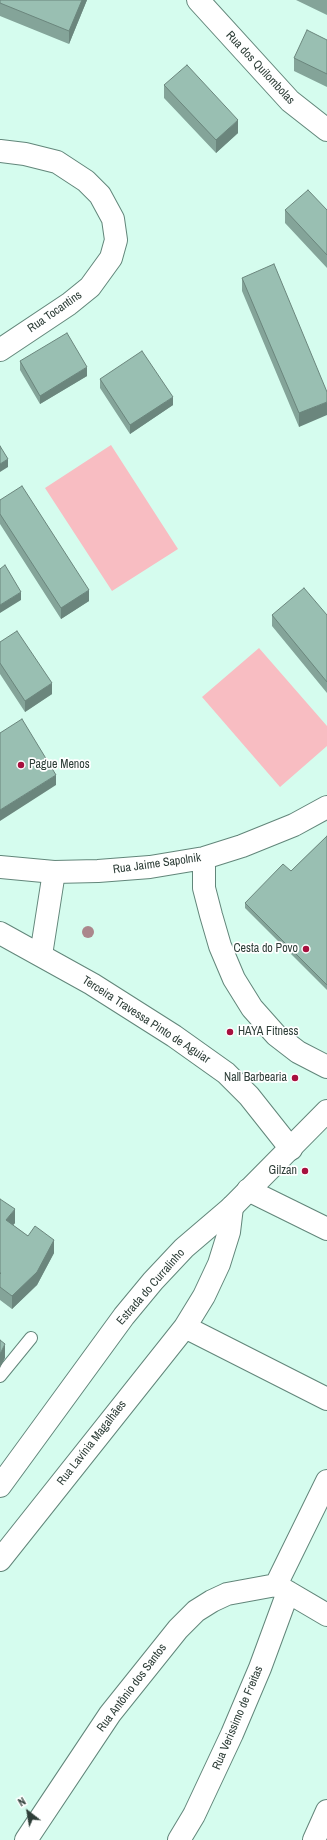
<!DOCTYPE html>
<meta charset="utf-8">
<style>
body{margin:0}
#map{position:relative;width:327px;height:1840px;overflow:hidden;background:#d5fcee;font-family:"Archivo Narrow",sans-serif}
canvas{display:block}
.north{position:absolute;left:8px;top:1792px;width:40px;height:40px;-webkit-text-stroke:3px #fff;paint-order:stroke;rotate:329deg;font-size:11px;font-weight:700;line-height:16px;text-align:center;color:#2e3e38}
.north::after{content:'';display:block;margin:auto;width:14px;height:18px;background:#2e3e38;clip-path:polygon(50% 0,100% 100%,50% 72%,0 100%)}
</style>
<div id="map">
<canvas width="327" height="1840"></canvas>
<div class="north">N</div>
</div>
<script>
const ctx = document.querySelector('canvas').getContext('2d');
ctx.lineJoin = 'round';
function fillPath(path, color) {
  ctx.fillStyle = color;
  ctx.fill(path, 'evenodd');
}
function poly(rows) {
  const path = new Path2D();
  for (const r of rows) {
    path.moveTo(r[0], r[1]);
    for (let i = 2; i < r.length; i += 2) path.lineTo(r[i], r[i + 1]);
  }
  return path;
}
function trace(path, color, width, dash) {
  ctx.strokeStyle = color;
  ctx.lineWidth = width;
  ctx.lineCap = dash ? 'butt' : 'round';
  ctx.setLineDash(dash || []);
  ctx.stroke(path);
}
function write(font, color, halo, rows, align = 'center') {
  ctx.font = font + ' "Archivo Narrow",sans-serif';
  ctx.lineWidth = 3.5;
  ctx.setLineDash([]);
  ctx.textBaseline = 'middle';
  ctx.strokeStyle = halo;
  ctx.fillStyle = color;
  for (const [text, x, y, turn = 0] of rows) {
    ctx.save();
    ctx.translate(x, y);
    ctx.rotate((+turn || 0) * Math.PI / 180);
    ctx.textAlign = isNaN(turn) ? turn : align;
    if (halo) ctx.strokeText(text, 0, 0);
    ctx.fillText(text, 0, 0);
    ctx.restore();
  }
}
fillPath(poly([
 [111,445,178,549,112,591,45,488],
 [259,648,327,726,327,746,280,787,202,697]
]), '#f8bdc2');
const lane = poly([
 [0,1376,31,1338]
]);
const street = poly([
 [198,0,290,101,327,130],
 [0,151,25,154,57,162,86,181,100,195,113,219,116,240,111,258,90,287,69,304,0,350],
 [0,933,92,984,174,1036,226,1073,249,1096,291,1149],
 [41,955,54,872],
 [248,1190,327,1229],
 [185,1327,327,1399],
 [327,1481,276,1585,327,1615],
 [0,1560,185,1327,204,1296,219,1264,229,1232,232,1207],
 [26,1840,110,1714,178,1629,196,1611,212,1601,227,1594,276,1585],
 [179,1840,194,1815,232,1734,260,1668,288,1592],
 [314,1840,327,1811]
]);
const secondary = poly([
 [204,858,204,888,211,915,220,946,234,979,252,1008,276,1035,298,1052,327,1067],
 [0,867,54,872,98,871,150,867,204,858,242,846,294,825,327,807],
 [0,1486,124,1316,153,1281,184,1248,232,1207,327,1111]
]);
trace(lane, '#62867a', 14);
trace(street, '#62867a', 24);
trace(secondary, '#62867a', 24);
trace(lane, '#fff', 12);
trace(street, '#fff', 22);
trace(secondary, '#fff', 22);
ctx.fillStyle = '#ab878c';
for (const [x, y] of [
 [88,932]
]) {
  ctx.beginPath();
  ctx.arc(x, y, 6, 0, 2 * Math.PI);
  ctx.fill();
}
fillPath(poly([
 [0,0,87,0,69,44,0,16],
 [296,0,327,0,327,15],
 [327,40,327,87,294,71,294,58],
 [164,85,238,133,216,153,164,98],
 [285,210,327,210,327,268,285,223],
 [242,278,327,392,299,427,242,291],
 [20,361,87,376,40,404,20,370],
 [100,379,173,405,130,434,100,388],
 [0,500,89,601,61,619,0,524],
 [272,615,327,615,327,693,272,626],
 [0,642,52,694,25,712,0,674],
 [327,836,327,990,245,908,245,903,291,871],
 [0,1199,15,1223,13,1225,28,1236,54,1253,37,1285,12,1309,0,1300]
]), '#84a499');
fillPath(poly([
 [82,0,87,0,69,44,69,31],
 [238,120,238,133,216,153,216,140],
 [87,367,87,376,40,404,40,396],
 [173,397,173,405,130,434,130,425],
 [327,402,327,415,299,427,299,413],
 [8,459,8,467,0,472,0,464],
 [89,590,89,601,61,619,61,608],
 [21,592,21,600,0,613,0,605],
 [52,683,52,694,25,712,25,701],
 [56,775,56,785,0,821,0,810],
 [15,1209,15,1223,6,1233,6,1220],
 [54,1240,54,1253,37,1285,12,1309,12,1296],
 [5,1344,5,1358,0,1368,0,1354]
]), '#6b867d');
const building = poly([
 [0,0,82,0,69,31,0,3,0,0],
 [307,30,327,40,327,74,294,58,307,30],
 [187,65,238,120,216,140,164,85,187,65],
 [308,190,327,210,327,255,285,210,308,190],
 [274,264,327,392,327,402,299,413,242,278,274,264],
 [67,333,87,367,40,396,20,361,67,333],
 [142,351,173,397,130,425,100,379,142,351],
 [0,446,8,459,0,464,0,446],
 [22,486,89,590,61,608,0,514,0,500,22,486],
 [5,565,21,592,0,605,0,569,5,565],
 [304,588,327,615,327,682,272,615,304,588],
 [17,631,52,683,25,701,0,663,0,642,17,631],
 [22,719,56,775,0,810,0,733,22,719],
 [327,836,327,985,245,903,283,864,291,871,327,836],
 [0,1199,15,1209,6,1220,28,1236,35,1226,54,1240,37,1272,12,1296,0,1287,0,1274,1,1273,0,1273,0,1199],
 [0,1340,5,1344,0,1354,0,1340]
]);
fillPath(building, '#99bfb2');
trace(building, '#6b867d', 1);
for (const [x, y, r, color] of [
 [21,765,4,"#a7103e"],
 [306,949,4,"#a7103e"],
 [230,1032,4,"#a7103e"],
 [295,1078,4,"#a7103e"],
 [305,1171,4,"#a7103e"]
]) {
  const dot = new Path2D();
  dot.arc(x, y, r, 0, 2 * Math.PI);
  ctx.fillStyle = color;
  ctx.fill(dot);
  trace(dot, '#fff', 1.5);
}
write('12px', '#2e3e38', '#fff', [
 ["Rua dos Quilombolas",260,68,47],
 ["Rua Tocantins",55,312,-35],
 ["Rua Jaime Sapolnik",157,864,-8],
 ["Terceira Travessa Pinto de Aguiar",146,1020,33],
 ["Estrada do Curralinho",151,1287,-49],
 ["Rua Lavínia Magalhães",92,1443,-52],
 ["Rua Antônio dos Santos",132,1688,-53],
 ["Rua Verissimo de Freitas",238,1718,-67]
]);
write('12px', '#2e3e38', '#fff', [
 ["Pague Menos",29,765,"left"],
 ["Cesta do Povo",298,949],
 ["HAYA Fitness",238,1032,"left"],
 ["Nall Barbearia",287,1078],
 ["Gilzan",297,1171]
], 'right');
</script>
